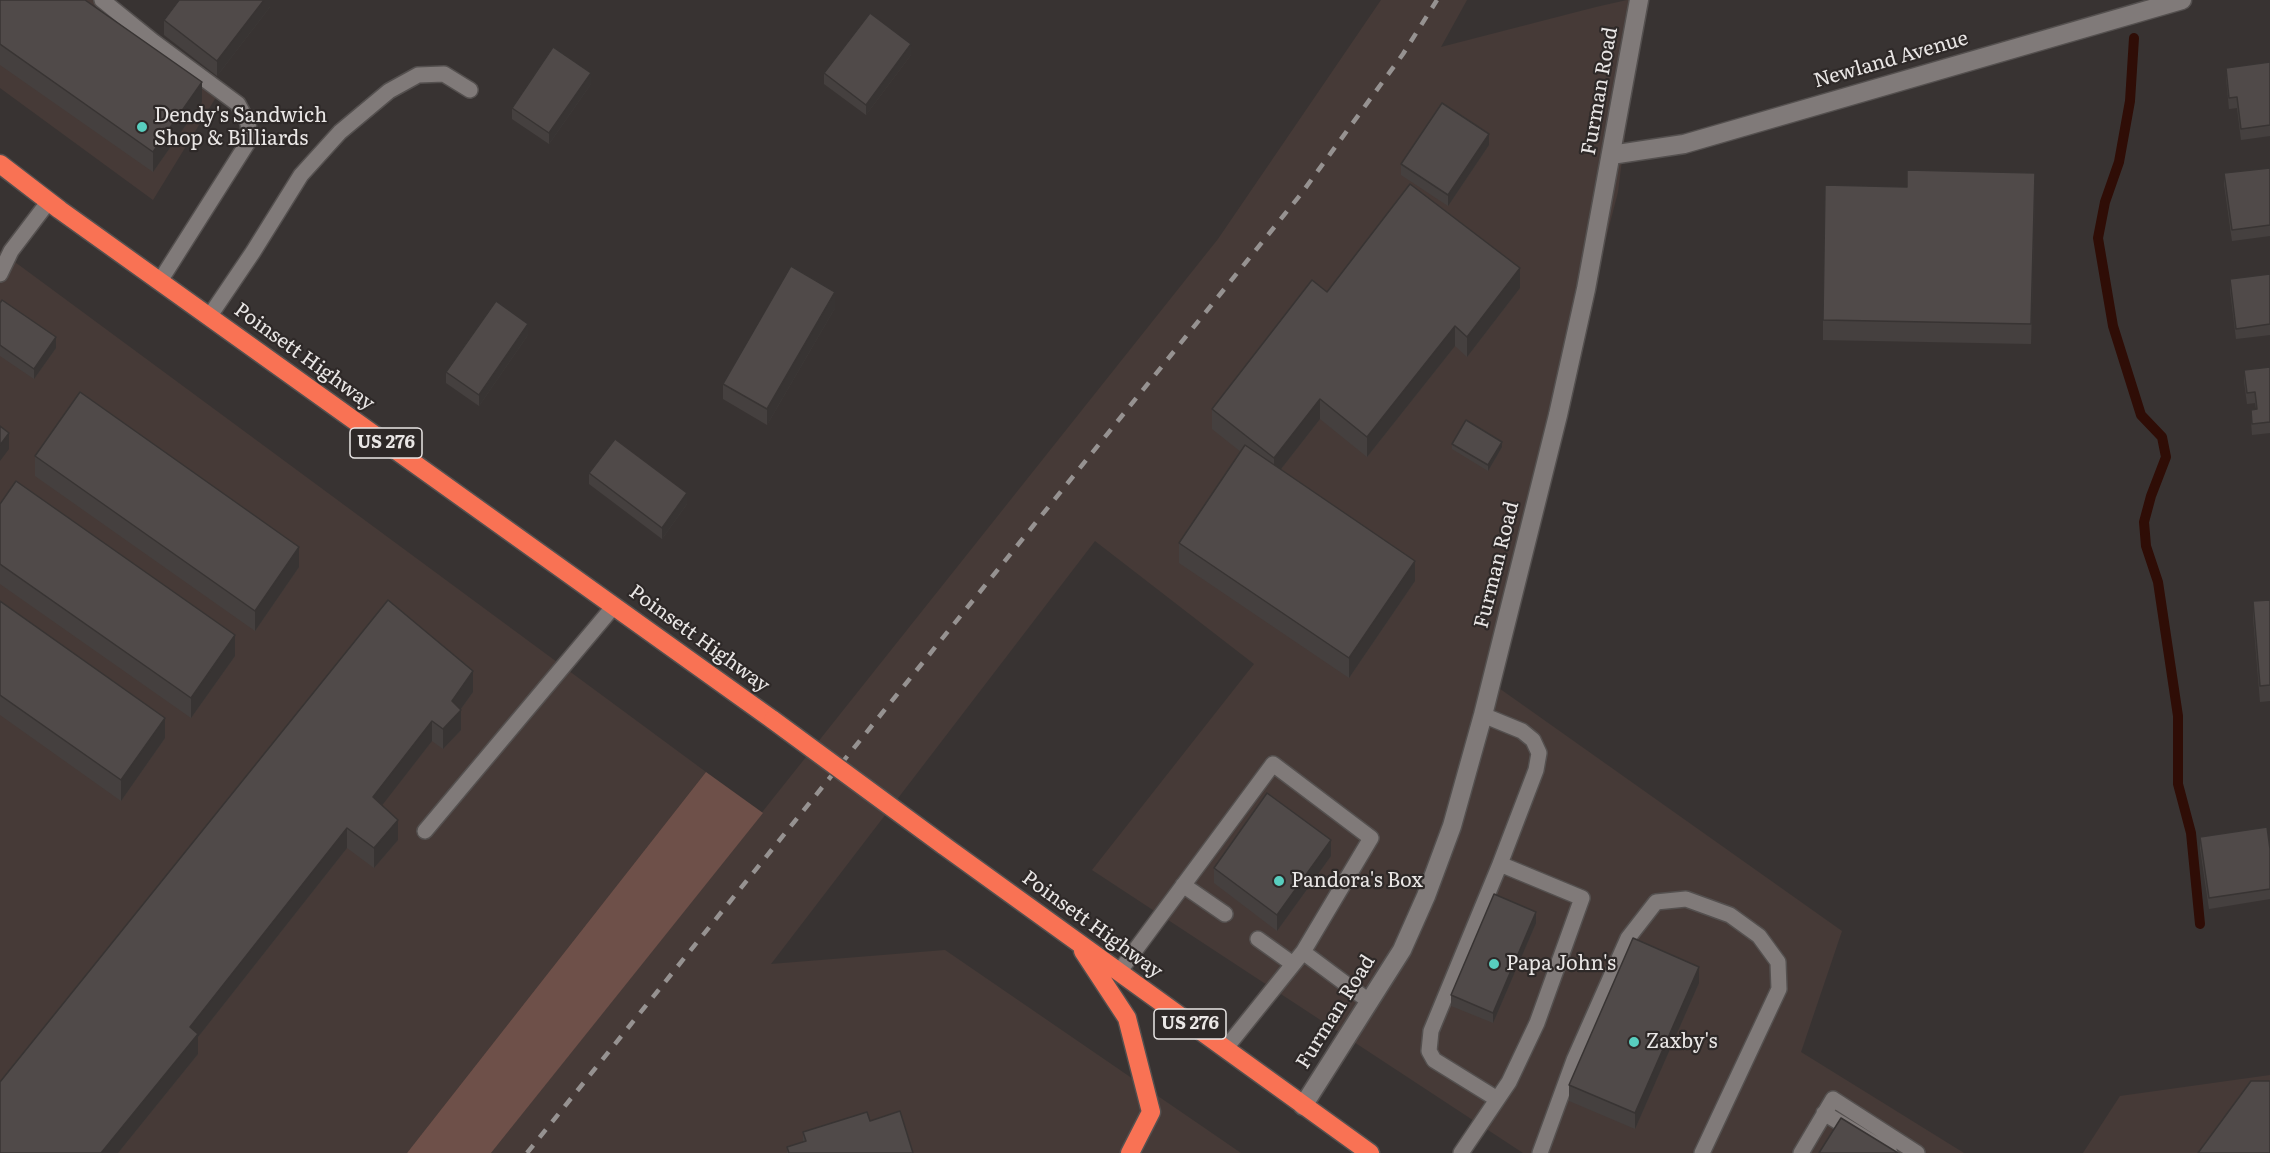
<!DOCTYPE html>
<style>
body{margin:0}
canvas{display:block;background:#383332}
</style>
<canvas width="2270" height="1153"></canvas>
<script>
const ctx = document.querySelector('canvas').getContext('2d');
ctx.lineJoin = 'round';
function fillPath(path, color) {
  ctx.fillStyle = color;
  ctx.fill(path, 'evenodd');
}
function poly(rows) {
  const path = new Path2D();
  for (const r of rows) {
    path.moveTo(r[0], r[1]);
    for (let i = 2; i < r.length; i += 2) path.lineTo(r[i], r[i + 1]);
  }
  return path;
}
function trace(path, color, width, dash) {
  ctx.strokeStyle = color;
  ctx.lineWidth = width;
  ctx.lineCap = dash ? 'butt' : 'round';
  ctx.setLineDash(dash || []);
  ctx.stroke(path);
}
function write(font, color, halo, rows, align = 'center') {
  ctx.font = font + ' Literata,serif';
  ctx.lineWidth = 4.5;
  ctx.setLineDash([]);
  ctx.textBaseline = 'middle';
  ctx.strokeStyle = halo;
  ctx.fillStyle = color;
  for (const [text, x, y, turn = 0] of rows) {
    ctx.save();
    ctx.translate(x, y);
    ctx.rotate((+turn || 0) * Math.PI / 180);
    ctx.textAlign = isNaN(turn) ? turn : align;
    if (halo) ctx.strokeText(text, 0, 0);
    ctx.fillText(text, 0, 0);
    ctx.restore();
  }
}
fillPath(poly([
 [0,0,102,0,218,94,153,200,0,88],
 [1381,0,1467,0,1441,47,1596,7,1627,0,1642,0,1618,192,1575,358,1496,686,1842,931,1801,1052,1964,1153,1523,1153,1092,870,1254,664,1095,541,771,964,945,950,1241,1153,491,1153,1218,239],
 [0,251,706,772,407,1153,0,1153],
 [2270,1075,2270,1153,2083,1153,2120,1096]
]), '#463a37');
fillPath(poly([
 [706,772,763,813,491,1153,407,1153]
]), '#6e5049');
trace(poly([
 [2134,38,2130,101,2119,162,2105,202,2098,238,2113,326,2141,415,2162,437,2166,457,2151,496,2144,522,2146,546,2158,582,2178,716,2178,784,2191,833,2200,924]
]), '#2f0d06', 10);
const lane = poly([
 [102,0,154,42,238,104,248,123,250,139,160,281],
 [0,274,11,251,49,201],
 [209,317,253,252,301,175,340,132,389,91,418,75,444,74,470,90],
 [425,831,614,606],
 [1183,885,1225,914],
 [1258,939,1293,964],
 [1119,972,1273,764,1371,838,1303,952,1370,1002],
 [1225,1049,1303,952],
 [1497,1099,1434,1060,1429,1051,1431,1031,1500,864],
 [1824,1113,1890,1153],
 [1461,1153,1509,1082,1537,1023,1582,898,1500,864,1536,770,1539,753,1533,740,1522,731,1483,715],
 [1540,1153,1574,1060,1628,938,1656,902,1686,899,1730,915,1759,936,1778,962,1779,989,1702,1153],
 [1801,1153,1833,1099,1917,1153]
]);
const street = poly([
 [1611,155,1684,144,2182,0],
 [1303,1106,1402,950,1426,896,1452,826,1483,715,1558,415,1586,289,1639,0]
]);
const highway = poly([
 [0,164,60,210,773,720],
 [943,845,1370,1153],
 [1083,951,1127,1018,1151,1112,1130,1153]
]);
trace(lane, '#54504f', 18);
trace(street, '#54504f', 21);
trace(highway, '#54504f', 21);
trace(lane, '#807a79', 15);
trace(street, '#807a79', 18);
trace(highway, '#f97254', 18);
trace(poly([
 [527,1153,1301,194,1403,54,1437,0]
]), '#969291', 4.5, [10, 10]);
const highwayBridge = poly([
 [773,720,943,845]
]);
trace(highwayBridge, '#54504f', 21, []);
trace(highwayBridge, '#f97254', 18);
fillPath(poly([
 [0,0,202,102,153,172,0,65],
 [270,0,270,7,217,76,164,35,164,20],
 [911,55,866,115,824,84,824,73],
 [2270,62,2270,136,2241,140,2237,108,2229,109,2226,78,2226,68],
 [591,84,549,144,512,119,512,108],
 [1489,145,1448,206,1401,175,1401,164],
 [2270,168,2270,236,2232,241,2224,184,2224,173],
 [2035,193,2031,344,1823,340,1823,320],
 [2270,274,2270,335,2236,339,2230,290,2230,279],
 [1520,288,1467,357,1455,346,1367,457,1320,419,1281,469,1415,581,1349,678,1179,563,1179,543,1241,452,1212,429,1212,409,1327,292],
 [0,303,56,348,34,379,0,356],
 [835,308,767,425,723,399,723,384],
 [528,335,479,406,446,383,446,372],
 [2270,367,2270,433,2252,435,2251,421,2251,410,2256,409,2255,403,2247,404,2244,381,2244,370],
 [1452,444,1502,447,1488,471,1452,449],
 [35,456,299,567,255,631,35,476],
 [589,473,687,504,662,539,589,484],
 [0,504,235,656,191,718,0,584],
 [388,600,473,692,461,709,461,730,443,749,432,741,382,805,398,840,374,868,347,848,198,1037,198,1054,118,1153,0,1153],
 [2270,600,2270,701,2260,702,2253,617,2253,601],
 [0,601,165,738,121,801,0,715],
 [2200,837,2270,849,2270,899,2209,909,2200,848],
 [1331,856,1277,931,1214,883,1214,868],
 [1536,923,1493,1023,1451,1006,1451,995],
 [1699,983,1635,1129,1569,1101,1569,1085],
 [870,1121,913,1153,787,1153,787,1147,803,1142,803,1132]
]), '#45403f');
fillPath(poly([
 [264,0,270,0,270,7,217,76,217,61],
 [911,44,911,55,866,115,866,105],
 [591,73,591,84,549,144,549,133],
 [202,82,202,102,153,172,153,152],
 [1489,134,1489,145,1448,206,1448,195],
 [1520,268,1520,288,1467,357,1467,337],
 [835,292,835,308,767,425,767,409],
 [528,324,528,335,479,406,479,395],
 [1455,326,1455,346,1367,457,1367,437],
 [56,337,56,348,34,379,34,369],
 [1320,399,1320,419,1274,478,1274,458],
 [9,433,9,449,0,461,0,445],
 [1502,442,1502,447,1488,471,1488,465],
 [687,493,687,504,662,539,662,528],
 [299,547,299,567,255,631,255,611],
 [1415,561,1415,581,1349,678,1349,658],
 [235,635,235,656,191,718,191,698],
 [473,671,473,692,458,713,461,710,461,730,443,749,443,729,452,701],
 [165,718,165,738,121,801,121,780],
 [432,721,432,741,373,817,373,797],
 [398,820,398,840,374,868,374,848],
 [347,828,347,848,198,1037,198,1054,118,1153,101,1153,190,1027],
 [1331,840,1331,856,1277,931,1277,915],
 [1536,912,1536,923,1493,1023,1493,1013],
 [1699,967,1699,983,1635,1129,1635,1113]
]), '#383433');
const building = poly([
 [0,0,85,0,202,82,153,152,0,44,0,0],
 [179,0,264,0,217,61,164,20,179,0],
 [870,13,911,44,866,105,824,73,870,13],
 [553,47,591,73,549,133,512,108,553,47],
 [2270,62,2270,125,2241,129,2237,97,2229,98,2226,68,2270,62],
 [1442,103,1489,134,1448,195,1401,164,1442,103],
 [2270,168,2270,225,2232,230,2224,173,2270,168],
 [1907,170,2035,173,2031,324,1823,320,1825,185,1907,187,1907,170],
 [1410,184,1520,268,1467,337,1455,326,1367,437,1320,399,1274,458,1212,409,1312,280,1327,292,1410,184],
 [791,266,835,292,767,409,723,384,791,266],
 [2270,274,2270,324,2236,329,2230,279,2270,274],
 [2,300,56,337,34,369,0,345,0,303,2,300],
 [496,301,528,324,479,395,446,372,496,301],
 [2270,367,2270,422,2252,424,2251,410,2257,409,2255,392,2247,393,2244,370,2270,367],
 [80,392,299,547,255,611,35,456,80,392],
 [1466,420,1502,442,1488,465,1452,444,1466,420],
 [0,426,9,433,0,445,0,426],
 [615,439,687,493,662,528,589,473,615,439],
 [1245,445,1415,561,1349,658,1179,543,1245,445],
 [16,481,235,635,191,698,0,564,0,504,16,481],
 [388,600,473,671,452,701,461,710,443,729,432,721,373,797,398,820,374,848,347,828,190,1027,198,1034,101,1153,0,1153,0,1082,388,600],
 [2270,600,2270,685,2260,686,2253,601,2270,600],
 [0,601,165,718,121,780,0,695,0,601],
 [1267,793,1331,840,1277,915,1214,868,1267,793],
 [2267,827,2270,849,2270,889,2209,898,2200,837,2267,827],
 [1494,894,1536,912,1493,1013,1451,995,1494,894],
 [1633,938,1699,967,1635,1113,1569,1085,1633,938],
 [2251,1081,2270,1081,2270,1153,2198,1153,2251,1081],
 [900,1111,913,1153,789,1153,787,1147,806,1141,803,1132,867,1112,870,1121,900,1111],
 [1841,1118,1898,1153,1819,1153,1841,1118]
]);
fillPath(building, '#504a49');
trace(building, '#383433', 1.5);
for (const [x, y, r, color] of [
 [142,127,6,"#58cebf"],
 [1279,881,6,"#58cebf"],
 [1494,964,6,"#58cebf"],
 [1634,1042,6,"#58cebf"]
]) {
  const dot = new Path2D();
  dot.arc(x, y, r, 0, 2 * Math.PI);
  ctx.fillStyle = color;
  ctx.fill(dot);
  trace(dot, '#2e2928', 2);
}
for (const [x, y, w] of [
 [386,443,72],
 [1190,1024,72]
]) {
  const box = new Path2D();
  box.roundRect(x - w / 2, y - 15, w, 30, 4.5);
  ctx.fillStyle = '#2e2928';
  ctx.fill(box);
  trace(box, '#e9e6e5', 1.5);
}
write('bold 18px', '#e9e6e5', null, [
 ["US 276",386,443],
 ["US 276",1190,1024]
]);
write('20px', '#e9e6e5', '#2e2928', [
 ["Newland Avenue",1891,60,-16],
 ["Furman Road",1600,91,-80],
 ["Poinsett Highway",304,357,36],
 ["Furman Road",1497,565,-76],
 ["Poinsett Highway",699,639,36],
 ["Poinsett Highway",1092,925,36],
 ["Furman Road",1336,1012,-58]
]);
write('20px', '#e9e6e5', '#2e2928', [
 ["Dendy's Sandwich",154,116],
 ["Shop & Billiards",154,139],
 ["Pandora's Box",1291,881],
 ["Papa John's",1506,964],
 ["Zaxby's",1646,1042]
], 'left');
</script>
